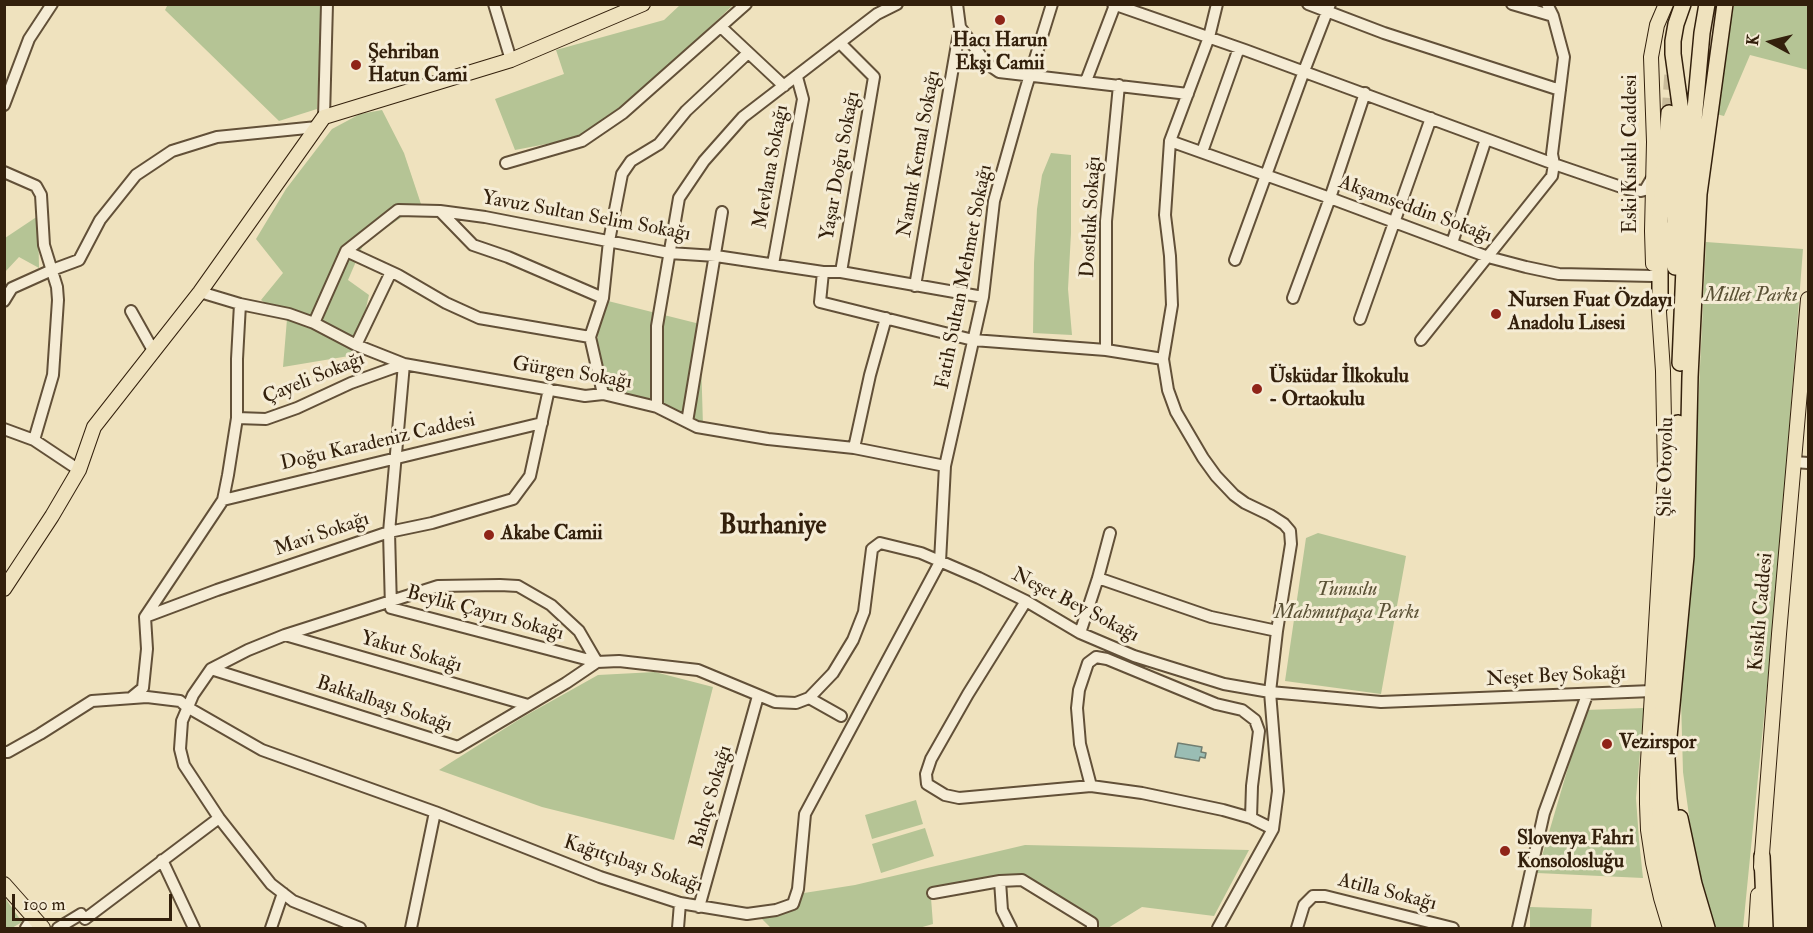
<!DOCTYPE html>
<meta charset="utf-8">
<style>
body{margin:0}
#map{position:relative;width:1813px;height:933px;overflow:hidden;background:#efe2be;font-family:"IM FELL Double Pica",serif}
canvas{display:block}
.frame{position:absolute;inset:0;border:6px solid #33200c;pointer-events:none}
.north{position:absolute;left:1741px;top:12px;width:60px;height:60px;-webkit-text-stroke:4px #f5ecd5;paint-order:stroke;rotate:277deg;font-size:16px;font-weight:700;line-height:24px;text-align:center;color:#33200c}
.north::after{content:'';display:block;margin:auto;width:21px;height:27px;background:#33200c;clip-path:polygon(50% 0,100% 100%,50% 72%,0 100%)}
.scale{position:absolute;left:12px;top:894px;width:160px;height:27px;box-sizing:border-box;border:3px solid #33200c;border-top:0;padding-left:8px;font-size:18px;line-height:21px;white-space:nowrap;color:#33200c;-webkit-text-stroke:4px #f5ecd5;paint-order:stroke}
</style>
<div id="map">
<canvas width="1813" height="933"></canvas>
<div class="frame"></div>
<div class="north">K</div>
<div class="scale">100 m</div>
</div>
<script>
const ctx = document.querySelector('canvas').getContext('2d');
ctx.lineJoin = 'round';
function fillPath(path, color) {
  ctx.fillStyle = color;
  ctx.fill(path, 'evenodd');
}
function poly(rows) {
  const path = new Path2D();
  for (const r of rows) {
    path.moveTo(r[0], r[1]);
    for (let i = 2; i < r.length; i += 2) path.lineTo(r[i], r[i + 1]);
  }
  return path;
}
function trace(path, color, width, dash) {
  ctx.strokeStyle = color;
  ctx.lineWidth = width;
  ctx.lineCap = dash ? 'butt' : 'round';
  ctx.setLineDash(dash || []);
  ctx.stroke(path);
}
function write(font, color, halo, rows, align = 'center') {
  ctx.font = font + ' "IM FELL Double Pica",serif';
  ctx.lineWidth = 6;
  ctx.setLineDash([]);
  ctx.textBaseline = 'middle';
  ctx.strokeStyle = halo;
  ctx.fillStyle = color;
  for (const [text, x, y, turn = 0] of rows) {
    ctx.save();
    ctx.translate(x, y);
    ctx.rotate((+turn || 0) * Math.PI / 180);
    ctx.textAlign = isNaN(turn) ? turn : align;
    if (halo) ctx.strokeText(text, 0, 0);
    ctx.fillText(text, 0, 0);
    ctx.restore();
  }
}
fillPath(poly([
 [168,4,322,5,317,109,279,121,165,10],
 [680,5,733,5,639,95,583,137,515,150,495,99,564,74,556,50,664,20],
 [1734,5,1808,5,1808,70,1750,55,1724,116,1716,114,1725,53],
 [382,110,404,153,421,204,364,243,348,280,369,295,355,355,283,367,287,319,261,300,283,273,256,239,286,189,332,129,360,114],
 [1051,153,1071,155,1071,233,1068,289,1072,335,1033,333,1034,263,1037,209,1042,175],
 [38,216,39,268,19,257,5,272,5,238],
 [1706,242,1803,249,1777,586,1743,928,1714,928,1710,920,1693,845,1683,772,1681,700,1691,554],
 [600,299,700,324,703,426,594,386],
 [1318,533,1406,556,1381,694,1285,681,1306,538],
 [655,672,713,687,674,840,542,807,439,770,523,717,598,675],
 [1644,708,1636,798,1639,840,1643,878,1537,873,1585,710],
 [916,800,923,824,872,839,865,815],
 [925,828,934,856,881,873,872,844],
 [1025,845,1249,850,1214,916,1142,907,1108,928,1102,928,1017,878,931,898,933,924,919,928,771,928,760,917,804,893,855,885],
 [5,898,22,922,12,928,5,928],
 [1530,907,1592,909,1591,928,1530,928]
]), '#b5c495');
const water = poly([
 [1178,743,1202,747,1201,752,1206,753,1205,758,1200,757,1199,761,1175,757,1178,743]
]);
fillPath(water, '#9abdb4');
trace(water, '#717e71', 1.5);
trace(poly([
 [1669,113,1672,72]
]), '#c9bb9a', 15, [15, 8]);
const minor = poly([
 [494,4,511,60],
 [957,4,960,27,986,63,999,72,1188,94],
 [1113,4,1245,50,1554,164,1627,189,1641,191,1645,190,1652,178],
 [1217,4,1209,37,1170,141,1165,215,1170,256,1172,305,1163,359,1168,390,1176,412,1203,458,1216,476,1234,495,1245,503,1270,515,1284,524,1290,531,1291,544,1277,631,1270,692,1278,791,1273,829,1218,928],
 [1308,4,1384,33,1560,90],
 [1512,4,1553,16],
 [721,27,784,86],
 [840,43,874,77,841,272],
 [1086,81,1115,5],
 [4,105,29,39,52,4],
 [324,117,327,4],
 [1170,141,1330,198,1488,257,1526,267,1559,274,1654,276],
 [1202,152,1239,48],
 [506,163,582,141,623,113,746,4],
 [4,172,36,186,41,195,44,245,57,287,58,300,53,375,34,440],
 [440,211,473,245,508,257,603,298],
 [1452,243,1486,139],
 [346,251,398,275,446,303,479,318,590,337],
 [1235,260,1304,71,1330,4],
 [773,264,803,99,797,77],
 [823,272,820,302,973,340,1106,350,1163,359],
 [915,286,960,27],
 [200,292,240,304,289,314,314,323,356,345,404,364,585,396,603,394,657,407,697,427,768,439,854,448,945,466],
 [1293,298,1330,198,1365,93],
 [4,301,12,288,52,270,79,260,100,220,136,175,172,151,217,137,317,127],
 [131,311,154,352],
 [1360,319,1431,118],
 [314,323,346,251,398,210,440,211,485,217,669,253,716,256,823,272,841,272,983,297],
 [1421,340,1552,176,1554,164,1552,154,1564,57,1553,16,1547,4],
 [356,345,391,272],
 [1106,350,1106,221,1119,85],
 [603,394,590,337,603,298,609,241,622,174,631,161,659,144,686,111,748,53],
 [657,407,657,326,679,198,704,161,743,117,877,14,897,4],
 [237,418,266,419,297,408,351,383,404,364,389,532,391,608,597,662,619,661,698,670,775,702,796,703,809,698,833,673,853,640,864,612,872,549,880,543,921,553,979,578,1026,601,1080,633,1134,656,1224,684,1270,692,1381,702,1652,691],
 [687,422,722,212],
 [4,429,34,440,79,470],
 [854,448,870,375,886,318],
 [1794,462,1808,463],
 [223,500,542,423],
 [1098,578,1211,617,1277,631],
 [1026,601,968,694,931,759,926,774,927,784,945,795,959,798,1091,786,1142,793,1223,810,1251,818,1273,829],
 [145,617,217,590,389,532,432,523,513,499,530,476,549,389],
 [1080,633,1098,578,1110,533],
 [285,635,528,705],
 [211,669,458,747,566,683,597,662],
 [132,697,143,688,147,649,145,617,223,500,228,475,237,418,237,359,240,304],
 [809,698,841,716],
 [4,752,8,752,40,734,92,701,147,697,180,701,187,707,262,750,435,812,600,877,680,903,747,914,776,910,793,904,798,889,805,814,940,562,945,466,983,297,994,201,1025,91,1052,4],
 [1091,786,1080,744,1077,708,1079,690,1088,663,1096,657,1107,659,1216,704,1242,710,1255,720,1259,731,1252,786,1251,818],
 [162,860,194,928],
 [1000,881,1002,910,1011,928],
 [933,893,1000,881,1022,880,1092,923,1092,928],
 [699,907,758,696],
 [26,928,34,916],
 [58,928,81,914,85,919,219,818],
 [271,928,283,893],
 [360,928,293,901,271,884,219,818,184,765,180,749,182,721,193,695,211,669,248,650,285,635,438,586,500,585,518,586,551,605,579,631,597,662],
 [411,928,435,812],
 [678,928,680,903],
 [1297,928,1304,905,1313,896,1325,896,1453,928],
 [1518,928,1544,813,1587,695]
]);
const major = poly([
 [1653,264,1652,231,1654,142,1651,57,1657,25,1666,4],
 [1658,297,1663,371,1665,472,1647,778,1647,804,1648,830,1653,863,1661,898,1670,928],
 [4,589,52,516,79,470,94,427,200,292,324,117,511,60,643,4],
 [1761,867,1779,634,1808,299],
 [4,884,43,928],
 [1756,928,1758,895]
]);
const highway = poly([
 [1675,267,1674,243,1681,112,1673,54,1673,41,1676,24,1683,4],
 [1660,306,1660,221,1669,113],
 [1680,363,1687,197,1702,33,1707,4],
 [1678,423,1666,663,1658,781,1661,830,1669,880,1684,928],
 [1680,818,1694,884,1707,928],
 [1762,856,1765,928],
 [1695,928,1680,875,1674,843,1669,799,1667,758,1686,556,1690,377,1699,194,1725,4]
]);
trace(minor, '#625038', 14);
trace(major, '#33200c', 16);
trace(highway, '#33200c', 18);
trace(minor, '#f5ecd5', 10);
trace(major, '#efe2be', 14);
trace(highway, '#efe2be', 15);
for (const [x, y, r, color] of [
 [1000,20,6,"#8f2418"],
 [356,65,6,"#8f2418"],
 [1496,314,6,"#8f2418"],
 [1257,389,6,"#8f2418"],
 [489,535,6,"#8f2418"],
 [1607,744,6,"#8f2418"],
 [1505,851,6,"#8f2418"]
]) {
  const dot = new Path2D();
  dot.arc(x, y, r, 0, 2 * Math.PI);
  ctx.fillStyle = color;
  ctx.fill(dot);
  trace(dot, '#f5ecd5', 2);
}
write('bold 20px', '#33200c', '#f5ecd5', [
 ["Hacı Harun",1000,42,"center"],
 ["Ekşi Camii",1000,65,"center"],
 ["Şehriban",368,54],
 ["Hatun Cami",368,77],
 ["Nursen Fuat Özdayı",1508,302],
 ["Anadolu Lisesi",1508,325],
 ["Üsküdar İlkokulu",1269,378],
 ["- Ortaokulu",1269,401],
 ["Akabe Camii",501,535],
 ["Vezirspor",1619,744],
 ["Slovenya Fahri",1517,840],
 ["Konsolosluğu",1517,863]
], 'left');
write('20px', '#33200c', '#f5ecd5', [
 ["Namık Kemal Sokağı",920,154,-80],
 ["Eski Kısıklı Caddesi",1632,154,-90],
 ["Yaşar Doğu Sokağı",841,166,-80],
 ["Mevlana Sokağı",772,167,-80],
 ["Akşamseddin Sokağı",1415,210,20],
 ["Yavuz Sultan Selim Sokağı",586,217,10],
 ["Dostluk Sokağı",1092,217,-87],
 ["Fatih Sultan Mehmet Sokağı",965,277,-79],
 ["Gürgen Sokağı",572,374,9],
 ["Çayeli Sokağı",314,379,-22],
 ["Doğu Karadeniz Caddesi",378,443,-13],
 ["Şile Otoyolu",1667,467,-89],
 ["Mavi Sokağı",322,535,-19],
 ["Neşet Bey Sokağı",1075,606,27],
 ["Kısıklı Caddesi",1762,612,-85],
 ["Beylik Çayırı Sokağı",485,614,15],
 ["Yakut Sokağı",411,653,16],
 ["Neşet Bey Sokağı",1556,677,-3],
 ["Bakkalbaşı Sokağı",384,705,18],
 ["Bahçe Sokağı",712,797,-74],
 ["Kağıtçıbaşı Sokağı",633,865,18],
 ["Atilla Sokağı",1387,893,14]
]);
write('italic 20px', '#5a5135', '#f5ecd5', [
 ["Millet Parkı",1751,297],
 ["Tunuslu",1347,591],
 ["Mahmutpaşa Parkı",1347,614]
]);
write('bold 26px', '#33200c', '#f5ecd5', [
 ["Burhaniye",773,527]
]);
</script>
